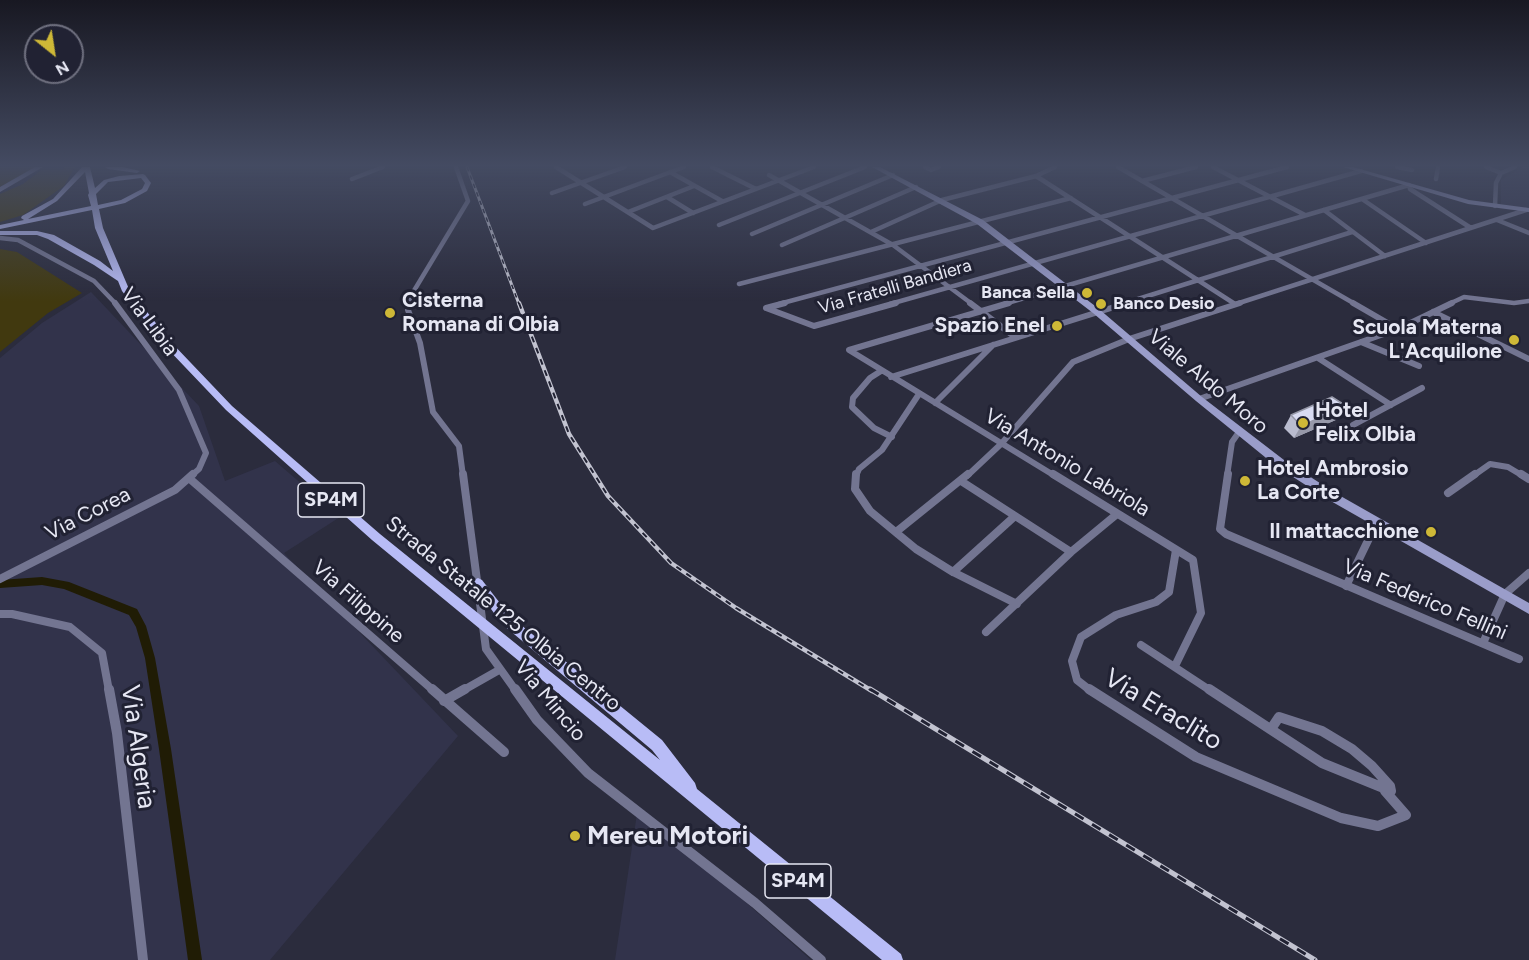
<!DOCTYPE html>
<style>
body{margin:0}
#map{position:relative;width:1529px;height:960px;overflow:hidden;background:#2b2c3d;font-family:Figtree,sans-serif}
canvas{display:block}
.north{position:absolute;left:24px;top:24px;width:60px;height:60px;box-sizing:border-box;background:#212233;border:2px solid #707180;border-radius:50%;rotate:150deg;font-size:16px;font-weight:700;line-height:24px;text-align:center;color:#e6e7f3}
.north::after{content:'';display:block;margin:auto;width:21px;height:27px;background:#ceb837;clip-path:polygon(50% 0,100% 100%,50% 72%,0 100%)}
</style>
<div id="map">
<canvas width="1529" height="960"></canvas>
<div class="north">N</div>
</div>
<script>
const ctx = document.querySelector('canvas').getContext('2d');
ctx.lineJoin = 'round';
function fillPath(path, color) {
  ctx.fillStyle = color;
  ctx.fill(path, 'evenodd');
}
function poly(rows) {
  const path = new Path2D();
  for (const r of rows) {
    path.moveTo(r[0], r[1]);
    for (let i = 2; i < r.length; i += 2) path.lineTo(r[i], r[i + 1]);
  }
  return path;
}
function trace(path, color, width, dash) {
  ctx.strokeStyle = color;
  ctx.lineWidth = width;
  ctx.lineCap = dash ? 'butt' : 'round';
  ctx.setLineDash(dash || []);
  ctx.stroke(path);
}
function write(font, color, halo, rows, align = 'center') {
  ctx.font = font + ' Figtree,sans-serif';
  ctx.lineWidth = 6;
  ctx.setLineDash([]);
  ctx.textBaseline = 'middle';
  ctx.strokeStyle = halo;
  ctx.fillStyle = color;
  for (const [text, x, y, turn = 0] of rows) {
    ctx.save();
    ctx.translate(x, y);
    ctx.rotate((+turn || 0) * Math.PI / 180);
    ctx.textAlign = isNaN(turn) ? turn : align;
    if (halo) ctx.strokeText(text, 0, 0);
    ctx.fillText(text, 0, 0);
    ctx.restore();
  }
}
fillPath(poly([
 [1522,167,1529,167,1529,209,1501,204,1501,180],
 [91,292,199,406,225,481,275,461,340,517,284,553,458,736,270,960,0,960,0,358,42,323],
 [638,807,811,960,615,960]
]), '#32334b');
fillPath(poly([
 [0,167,36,167,0,187],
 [64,167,75,167,64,186,23,215,0,222,0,194,23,184,41,170,63,170],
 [0,249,17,252,82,293,48,313,0,352]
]), '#41390f');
fillPath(poly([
 [42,577,69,582,137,609,146,626,155,658,171,749,202,960,188,960,159,749,145,658,136,627,129,615,64,589,42,585,0,588,0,580,42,577]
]), '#201c05');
trace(poly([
 [556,167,653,228,814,167],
 [712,167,756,189],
 [925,167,931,170,939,167],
 [1118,167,1355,304],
 [1213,167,1305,215],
 [1397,167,1412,170],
 [1486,167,1501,173],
 [670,172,722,201],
 [1501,173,1515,167],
 [769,175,893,245,972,304],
 [1036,176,1235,304],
 [352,179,383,167],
 [1436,179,1438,167],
 [1142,181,1196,167],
 [552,193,625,167],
 [667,197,693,213],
 [1362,199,1426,243],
 [585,204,684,167],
 [1495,206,1496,183,1501,173],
 [1324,210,1385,256],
 [628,212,694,186],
 [1497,220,1529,233],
 [719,225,865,167],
 [871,232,942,200,1036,176,1055,167],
 [752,234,893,175],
 [0,238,18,240,94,281,116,304],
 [782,245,916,187],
 [739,284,1071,198],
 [409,304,412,294,468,201,456,167],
 [779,304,1287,167],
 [890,304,1361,171],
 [1004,304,1409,185,1410,189,1471,228],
 [1122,304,1352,232],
 [1236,304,1526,210],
 [1449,304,1464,297,1514,303,1529,301]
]), '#737591', 4.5);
trace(poly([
 [115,303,179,390,206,453,199,469,191,476],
 [410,303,408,310,420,343,433,412,459,446,463,476],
 [970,303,1015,337],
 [1009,303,849,350,1055,476],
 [1353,303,1398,329],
 [766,308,814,326,896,303],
 [766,308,785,303],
 [1433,312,1529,359],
 [1361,342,1419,366],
 [1318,358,1391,405],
 [881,371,870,378,853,398,852,407,874,428,892,437],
 [891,377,1127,303],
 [1199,399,1398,329,1452,303],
 [935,403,993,345],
 [1353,425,1422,388],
 [856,476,859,469,882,450,919,394],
 [967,476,1001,444,1073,362,1129,339,1240,303],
 [1227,476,1232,442,1239,432],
 [1473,476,1490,464,1508,467,1523,476]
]), '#737591', 6);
trace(poly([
 [463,474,486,649,516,691],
 [856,474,855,489,870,511,916,549,953,572,1017,604],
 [1053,474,1193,560,1201,613,1175,666],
 [1228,474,1220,529,1226,534,1519,659],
 [1521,474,1529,479],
 [190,479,434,691],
 [961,481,1071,552],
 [1448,493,1475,474],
 [896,532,968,474],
 [953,572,1015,516],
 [0,579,175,490,193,474],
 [1346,586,1377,522],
 [0,614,12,614,70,627,102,653,109,691],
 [986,632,1071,552,1117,514],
 [1483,643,1505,594,1529,573],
 [1141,645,1211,691],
 [462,691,499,670],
 [1091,691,1077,680,1072,661,1081,637,1116,615,1156,602,1169,592,1176,550]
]), '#737591', 8);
trace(poly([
 [109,689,117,733,143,960],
 [432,689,504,752],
 [515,689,537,720,588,773,755,903,821,960],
 [1089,689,1196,757,1341,818,1378,826,1406,815,1385,791],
 [1209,689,1322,763,1391,791,1390,786,1372,766,1352,749,1322,731,1279,717,1271,729],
 [444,701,465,689]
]), '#737591', 10);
fillPath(poly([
 [35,167,43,167,0,192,0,187,35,167],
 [872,167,880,167,983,220,1099,309,1202,397,1284,460,1337,494,1529,603,1529,614,1329,500,1276,466,1196,401,1093,313,977,224,872,167],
 [1343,167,1353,167,1469,200,1529,208,1529,212,1468,204,1343,167]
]), '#9a9dca');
fillPath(poly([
 [82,167,90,167,95,188,104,180,119,176,143,174,145,175,151,183,147,191,125,203,99,209,103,228,129,289,170,341,232,406,380,534,660,760,652,750,502,624,472,583,474,580,478,578,482,580,510,616,662,740,695,783,697,789,901,954,903,960,882,960,372,540,226,410,164,345,122,291,118,281,94,265,48,239,37,235,0,235,0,231,37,231,54,235,100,261,113,271,95,228,92,210,0,229,0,225,24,220,21,218,22,216,53,199,82,167],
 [85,172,89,193,88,195,91,206,28,219,57,201,85,172],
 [141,178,145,183,142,189,121,200,98,205,96,194,108,182,141,178],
 [105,167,123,167,140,171,137,173,108,169,105,167]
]), '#b8bcf6');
const railFar2 = poly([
 [467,167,519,304]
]);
const railFar1 = poly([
 [519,303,569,434,608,496,671,563,736,608,872,691]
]);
const rail = poly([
 [870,689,1315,960]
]);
trace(railFar2, '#c2c3d0', 3);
trace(railFar1, '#c2c3d0', 4.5);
trace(rail, '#c2c3d0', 5);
trace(railFar2, '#212233', 1.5, [4.5]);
trace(railFar1, '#212233', 2, [6]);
trace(rail, '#212233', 3, [10]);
fillPath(poly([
 [1291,415,1338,419,1294,438,1284,428]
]), '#babccf');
fillPath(poly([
 [1346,406,1338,419,1294,438,1301,426]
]), '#9799a9');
const building = poly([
 [1332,397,1346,406,1301,426,1291,415,1332,397]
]);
fillPath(building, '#d8dbf1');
trace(building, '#9799a9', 1.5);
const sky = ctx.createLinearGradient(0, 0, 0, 301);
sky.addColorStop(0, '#181822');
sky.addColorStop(0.55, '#444b62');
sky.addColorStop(1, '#444b6200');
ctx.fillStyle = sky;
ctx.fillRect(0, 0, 1529, 301);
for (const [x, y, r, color] of [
 [1087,293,6,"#ceb837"],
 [1101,304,6,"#ceb837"],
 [390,313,6,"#ceb837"],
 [1057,326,6,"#ceb837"],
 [1514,340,6,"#ceb837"],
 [1303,423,6,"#ceb837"],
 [1245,481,6,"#ceb837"],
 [1431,532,6,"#ceb837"],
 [575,836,6,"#ceb837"]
]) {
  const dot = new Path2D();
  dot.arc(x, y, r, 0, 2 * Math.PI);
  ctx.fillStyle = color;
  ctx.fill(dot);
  trace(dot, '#212233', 2);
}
write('18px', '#e6e7f3', '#212233', [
 ["Via Fratelli Bandiera",895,287,-16]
]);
write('bold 18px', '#e6e7f3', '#212233', [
 ["Banca Sella",1075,293],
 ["Banco Desio",1113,304,"left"]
], 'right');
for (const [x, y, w] of [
 [331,500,66],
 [798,881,66]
]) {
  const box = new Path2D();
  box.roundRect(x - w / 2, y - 17, w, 34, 4.5);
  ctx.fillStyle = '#212233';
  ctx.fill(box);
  trace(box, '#e6e7f3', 1.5);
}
write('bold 20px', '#e6e7f3', null, [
 ["SP4M",331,500],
 ["SP4M",798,881]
]);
write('bold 21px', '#e6e7f3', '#212233', [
 ["Cisterna",402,301],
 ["Romana di Olbia",402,325],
 ["Spazio Enel",1045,326,"right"],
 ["Scuola Materna",1502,328,"right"],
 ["L'Acquilone",1502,352,"right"],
 ["Hotel",1315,411],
 ["Felix Olbia",1315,435],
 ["Hotel Ambrosio",1257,469],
 ["La Corte",1257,493],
 ["Il mattacchione",1419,532,"right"]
], 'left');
write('21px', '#e6e7f3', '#212233', [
 ["Via Libia",149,322,53],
 ["Viale Aldo Moro",1208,382,40],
 ["Via Antonio Labriola",1067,463,31],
 ["Via Corea",88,514,-27],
 ["Via Federico Fellini",1425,600,23],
 ["Via Filippine",358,602,41],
 ["Strada Statale 125 Olbia Centro",503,614,39],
 ["Via Mincio",550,701,50]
]);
write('26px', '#e6e7f3', '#212233', [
 ["Via Eraclito",1163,710,31],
 ["Via Algeria",138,747,82]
]);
write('bold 26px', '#e6e7f3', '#212233', [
 ["Mereu Motori",587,836]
], 'left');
</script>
